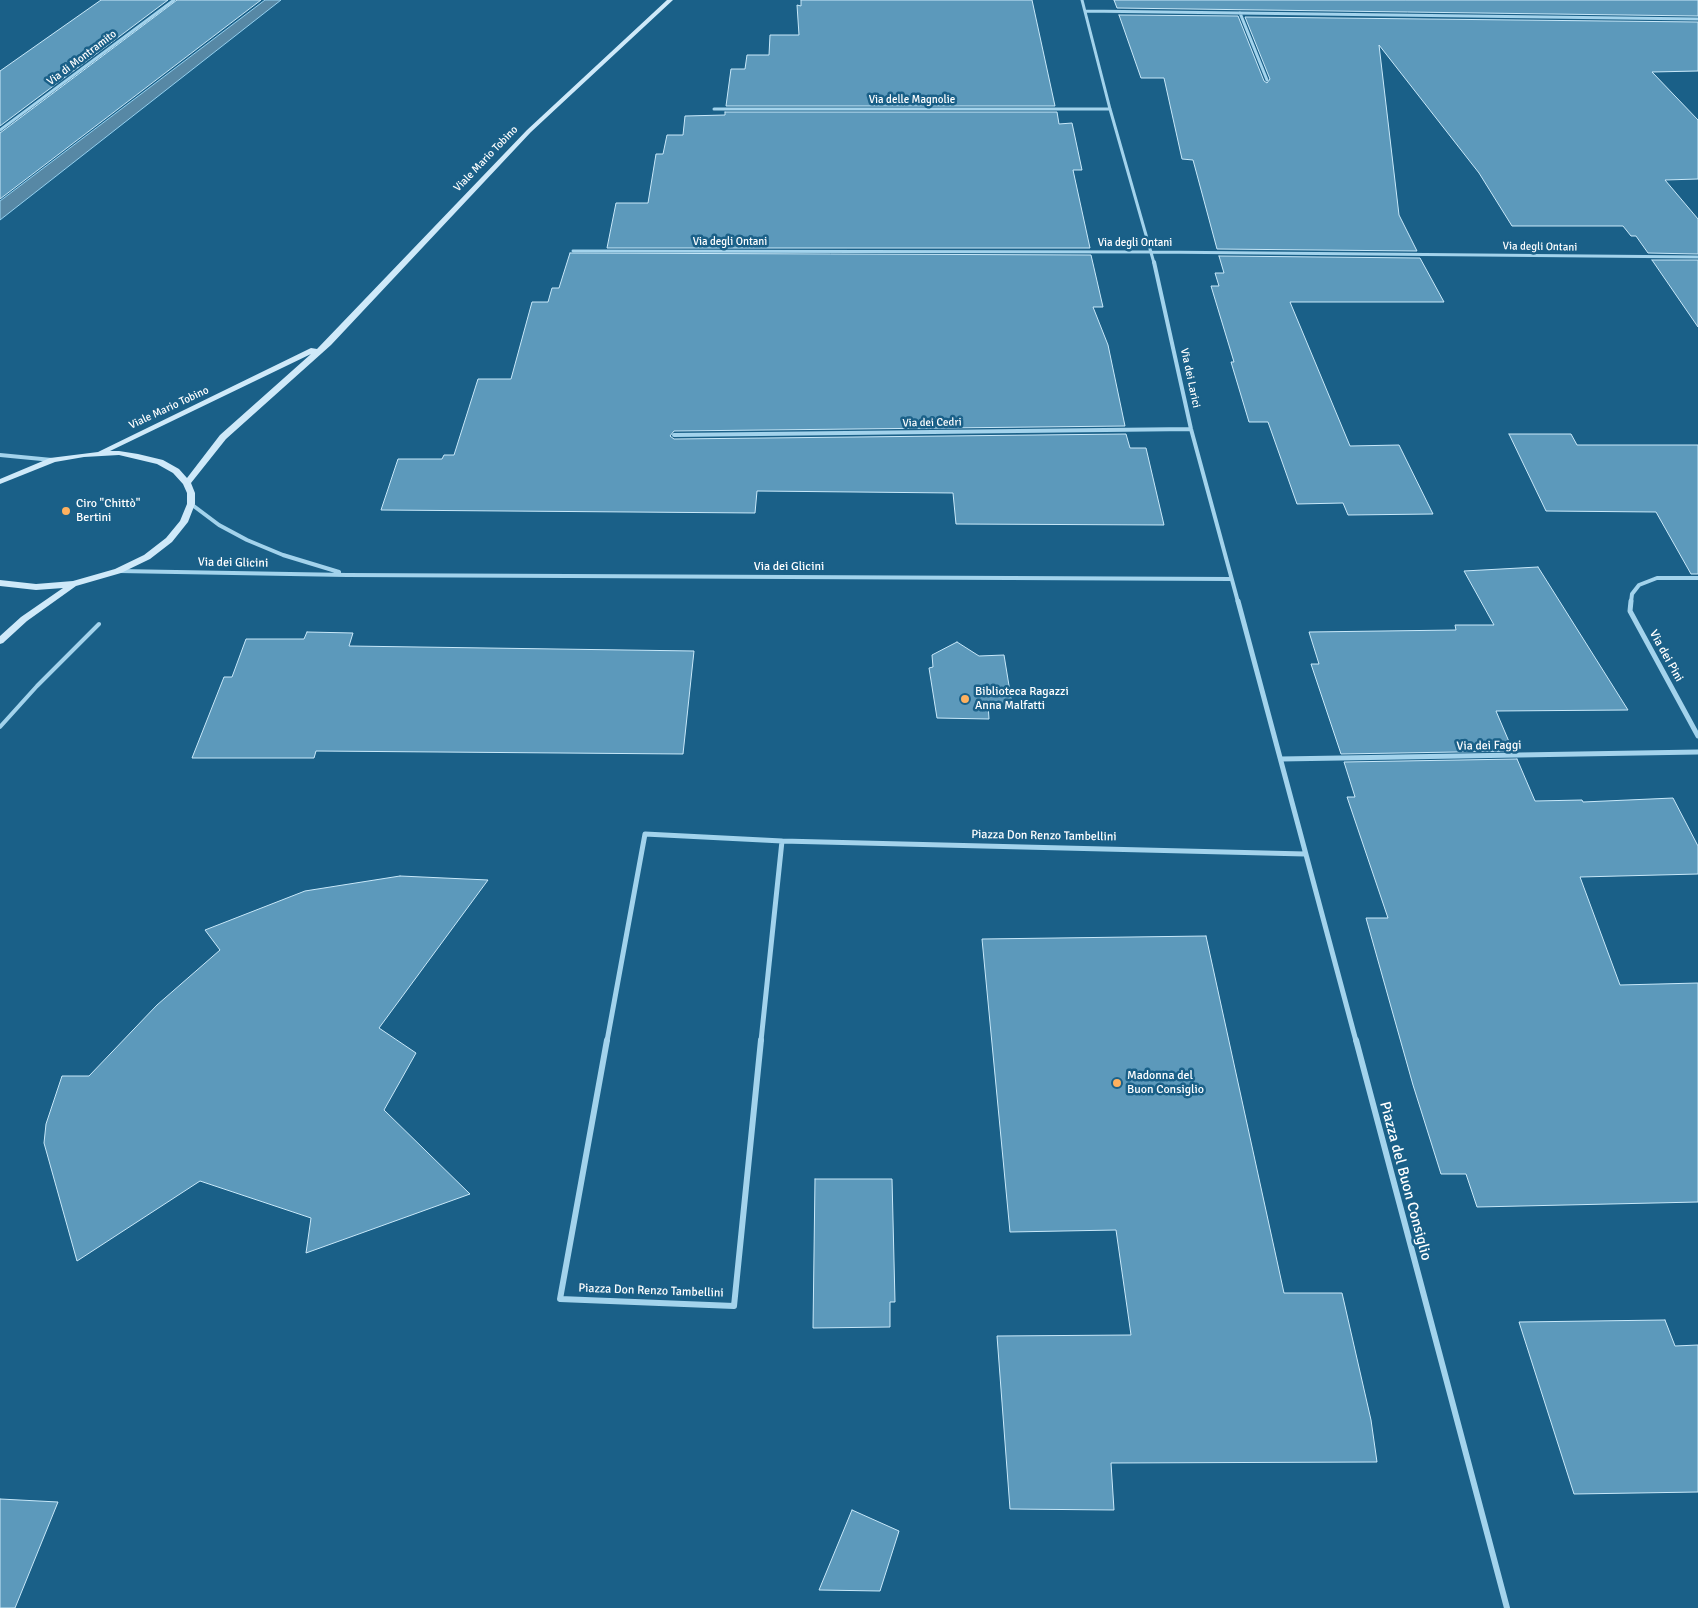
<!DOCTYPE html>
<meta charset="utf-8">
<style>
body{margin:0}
canvas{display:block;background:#1a6088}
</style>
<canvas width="1698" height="1608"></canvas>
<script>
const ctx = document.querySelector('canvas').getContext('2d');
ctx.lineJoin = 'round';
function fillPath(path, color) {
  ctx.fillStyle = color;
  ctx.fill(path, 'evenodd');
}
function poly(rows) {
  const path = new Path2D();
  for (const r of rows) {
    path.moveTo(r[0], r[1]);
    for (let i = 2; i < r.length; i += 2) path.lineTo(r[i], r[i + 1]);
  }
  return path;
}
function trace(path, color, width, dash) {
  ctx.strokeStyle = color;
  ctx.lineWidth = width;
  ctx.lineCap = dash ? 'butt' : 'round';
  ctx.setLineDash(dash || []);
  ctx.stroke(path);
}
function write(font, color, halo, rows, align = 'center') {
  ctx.font = font + ' Signika,sans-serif';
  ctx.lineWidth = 5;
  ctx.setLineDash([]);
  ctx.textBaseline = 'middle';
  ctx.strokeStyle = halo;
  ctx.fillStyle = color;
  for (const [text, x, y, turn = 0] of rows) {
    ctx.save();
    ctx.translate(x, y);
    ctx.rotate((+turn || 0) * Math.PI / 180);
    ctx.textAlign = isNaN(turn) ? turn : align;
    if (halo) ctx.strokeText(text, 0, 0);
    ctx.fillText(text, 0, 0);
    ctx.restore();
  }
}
const water = poly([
 [265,0,281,0,0,220,0,201,265,0]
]);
fillPath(water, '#5788a5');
trace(water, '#95d0ef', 1);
const building = poly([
 [101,0,168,0,0,126,0,71,101,0],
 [177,0,261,0,0,199,0,133,177,0],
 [801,0,1032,0,1055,106,726,106,731,69,745,69,747,55,769,55,770,35,799,35,797,5,801,6,801,0],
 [1114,0,1698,0,1698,16,1117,8,1114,0],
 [1119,15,1238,16,1264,81,1267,83,1270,79,1245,17,1698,22,1698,71,1652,72,1698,120,1698,179,1665,180,1698,219,1698,254,1648,253,1636,236,1631,236,1623,226,1512,226,1479,173,1379,45,1399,215,1417,251,1217,249,1193,160,1182,159,1164,78,1141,78,1119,15],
 [725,112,1057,112,1059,124,1072,123,1082,170,1073,170,1090,248,607,248,616,203,648,203,656,154,663,154,667,135,683,135,685,116,725,115,725,112],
 [570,253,1091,255,1103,307,1093,307,1108,345,1125,426,674,431,670,436,674,439,1126,434,1130,448,1146,448,1164,525,956,524,953,493,757,491,755,513,381,510,398,459,442,459,444,455,454,455,478,379,511,379,532,302,548,302,552,288,559,288,570,253],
 [1219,256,1420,258,1444,302,1290,302,1350,446,1399,445,1433,514,1348,515,1343,503,1297,504,1268,422,1249,422,1231,362,1234,362,1211,286,1219,286,1215,273,1224,273,1219,256],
 [1652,260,1698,260,1698,327,1652,260],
 [1509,434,1571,434,1577,445,1698,445,1698,574,1691,574,1656,512,1546,511,1509,434],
 [1538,567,1628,710,1496,711,1513,751,1341,754,1311,664,1319,664,1309,632,1456,630,1455,625,1494,625,1464,571,1538,567],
 [307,632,353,633,349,646,694,651,683,754,316,751,314,758,192,758,224,677,232,677,246,639,304,639,307,632],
 [957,642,979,656,1004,655,1012,704,988,704,989,719,937,718,929,668,933,667,932,655,957,642],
 [1517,759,1535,801,1582,800,1583,802,1673,798,1698,846,1698,874,1580,877,1620,985,1698,983,1698,1202,1477,1207,1466,1174,1441,1174,1413,1085,1366,918,1388,918,1347,797,1355,797,1344,762,1517,759],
 [400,876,488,880,379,1028,416,1053,384,1110,470,1194,306,1253,311,1218,200,1181,77,1261,44,1143,46,1124,62,1076,89,1076,157,1005,220,950,205,930,305,891,400,876],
 [1206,936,1284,1293,1342,1293,1371,1420,1377,1462,1111,1463,1114,1510,1010,1509,997,1336,1131,1335,1116,1230,1010,1232,982,939,1206,936],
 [815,1179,892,1179,895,1302,890,1302,890,1327,813,1328,815,1179],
 [1665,1320,1675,1346,1698,1345,1698,1492,1574,1494,1519,1322,1665,1320],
 [0,1499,58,1502,15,1608,0,1608,0,1499],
 [852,1510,899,1531,880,1591,819,1590,852,1510]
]);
fillPath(building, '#5c99bb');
trace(building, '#c8e8f9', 1);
trace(poly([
 [0,727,37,686,99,624]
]), '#a3d3ec', 4);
trace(poly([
 [1082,0,1110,109,1154,263],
 [1085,11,1698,19],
 [1240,13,1267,80],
 [714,109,1110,109],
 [0,130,174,0],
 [573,251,1152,252,1698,257]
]), '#a3d3ec', 3);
trace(poly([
 [1154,262,1191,429,1238,602],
 [674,435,1191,429],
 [0,455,52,460],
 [191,504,219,525,247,540,283,555,339,572],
 [119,571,347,575,1231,579],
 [1631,602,1632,594,1639,585,1657,578,1698,578]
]), '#a3d3ec', 4);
trace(poly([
 [1238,601,1356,1041],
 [1631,601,1630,611,1698,736],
 [1281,759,1698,752],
 [782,841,1305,854],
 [607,1041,645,834,782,841],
 [761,1041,782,841]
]), '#a3d3ec', 5);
trace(poly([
 [607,1040,560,1299,734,1306,761,1040],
 [1356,1040,1507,1608]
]), '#a3d3ec', 6);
fillPath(poly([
 [667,0,673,0,531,132,331,345,226,439,191,483,195,493,195,504,188,522,172,542,150,559,121,573,76,586,27,621,3,643,0,644,0,636,21,617,63,588,36,590,0,586,0,580,36,584,73,581,115,569,144,555,166,538,180,521,187,504,187,493,183,484,173,473,157,464,119,455,84,457,55,462,0,484,0,479,50,458,98,452,311,348,317,349,527,130,667,0],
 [311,354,220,435,187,478,179,469,163,460,138,454,119,451,110,451,311,354]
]), '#cfe9f9');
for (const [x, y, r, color] of [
 [66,511,5,"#feb15f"],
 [965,699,5,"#feb15f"],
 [1117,1083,5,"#feb15f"]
]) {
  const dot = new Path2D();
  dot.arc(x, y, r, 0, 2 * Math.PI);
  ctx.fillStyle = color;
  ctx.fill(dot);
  trace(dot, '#1a6088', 2);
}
write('11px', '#fff', '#1a6088', [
 ["Via di Montramito",82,58,-37],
 ["Via delle Magnolie",912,100],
 ["Viale Mario Tobino",486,159,-46],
 ["Via degli Ontani",730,242],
 ["Via degli Ontani",1135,243],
 ["Via degli Ontani",1540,247,1],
 ["Via dei Larici",1190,378,78],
 ["Viale Mario Tobino",169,408,-25],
 ["Via dei Cedri",932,423,-1]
]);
write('12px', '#fff', '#1a6088', [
 ["Ciro \"Chittò\"",76,504],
 ["Bertini",76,518],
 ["Biblioteca Ragazzi",975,692],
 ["Anna Malfatti",975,706],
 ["Madonna del",1127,1076],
 ["Buon Consiglio",1127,1090]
], 'left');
write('12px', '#fff', '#1a6088', [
 ["Via dei Glicini",233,563,1],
 ["Via dei Glicini",789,567],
 ["Via dei Pini",1666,656,61],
 ["Via dei Faggi",1489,746,-1],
 ["Piazza Don Renzo Tambellini",1044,836,1],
 ["Piazza Don Renzo Tambellini",651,1291,2]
]);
write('15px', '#fff', '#1a6088', [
 ["Piazza del Buon Consiglio",1405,1181,75]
]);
</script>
